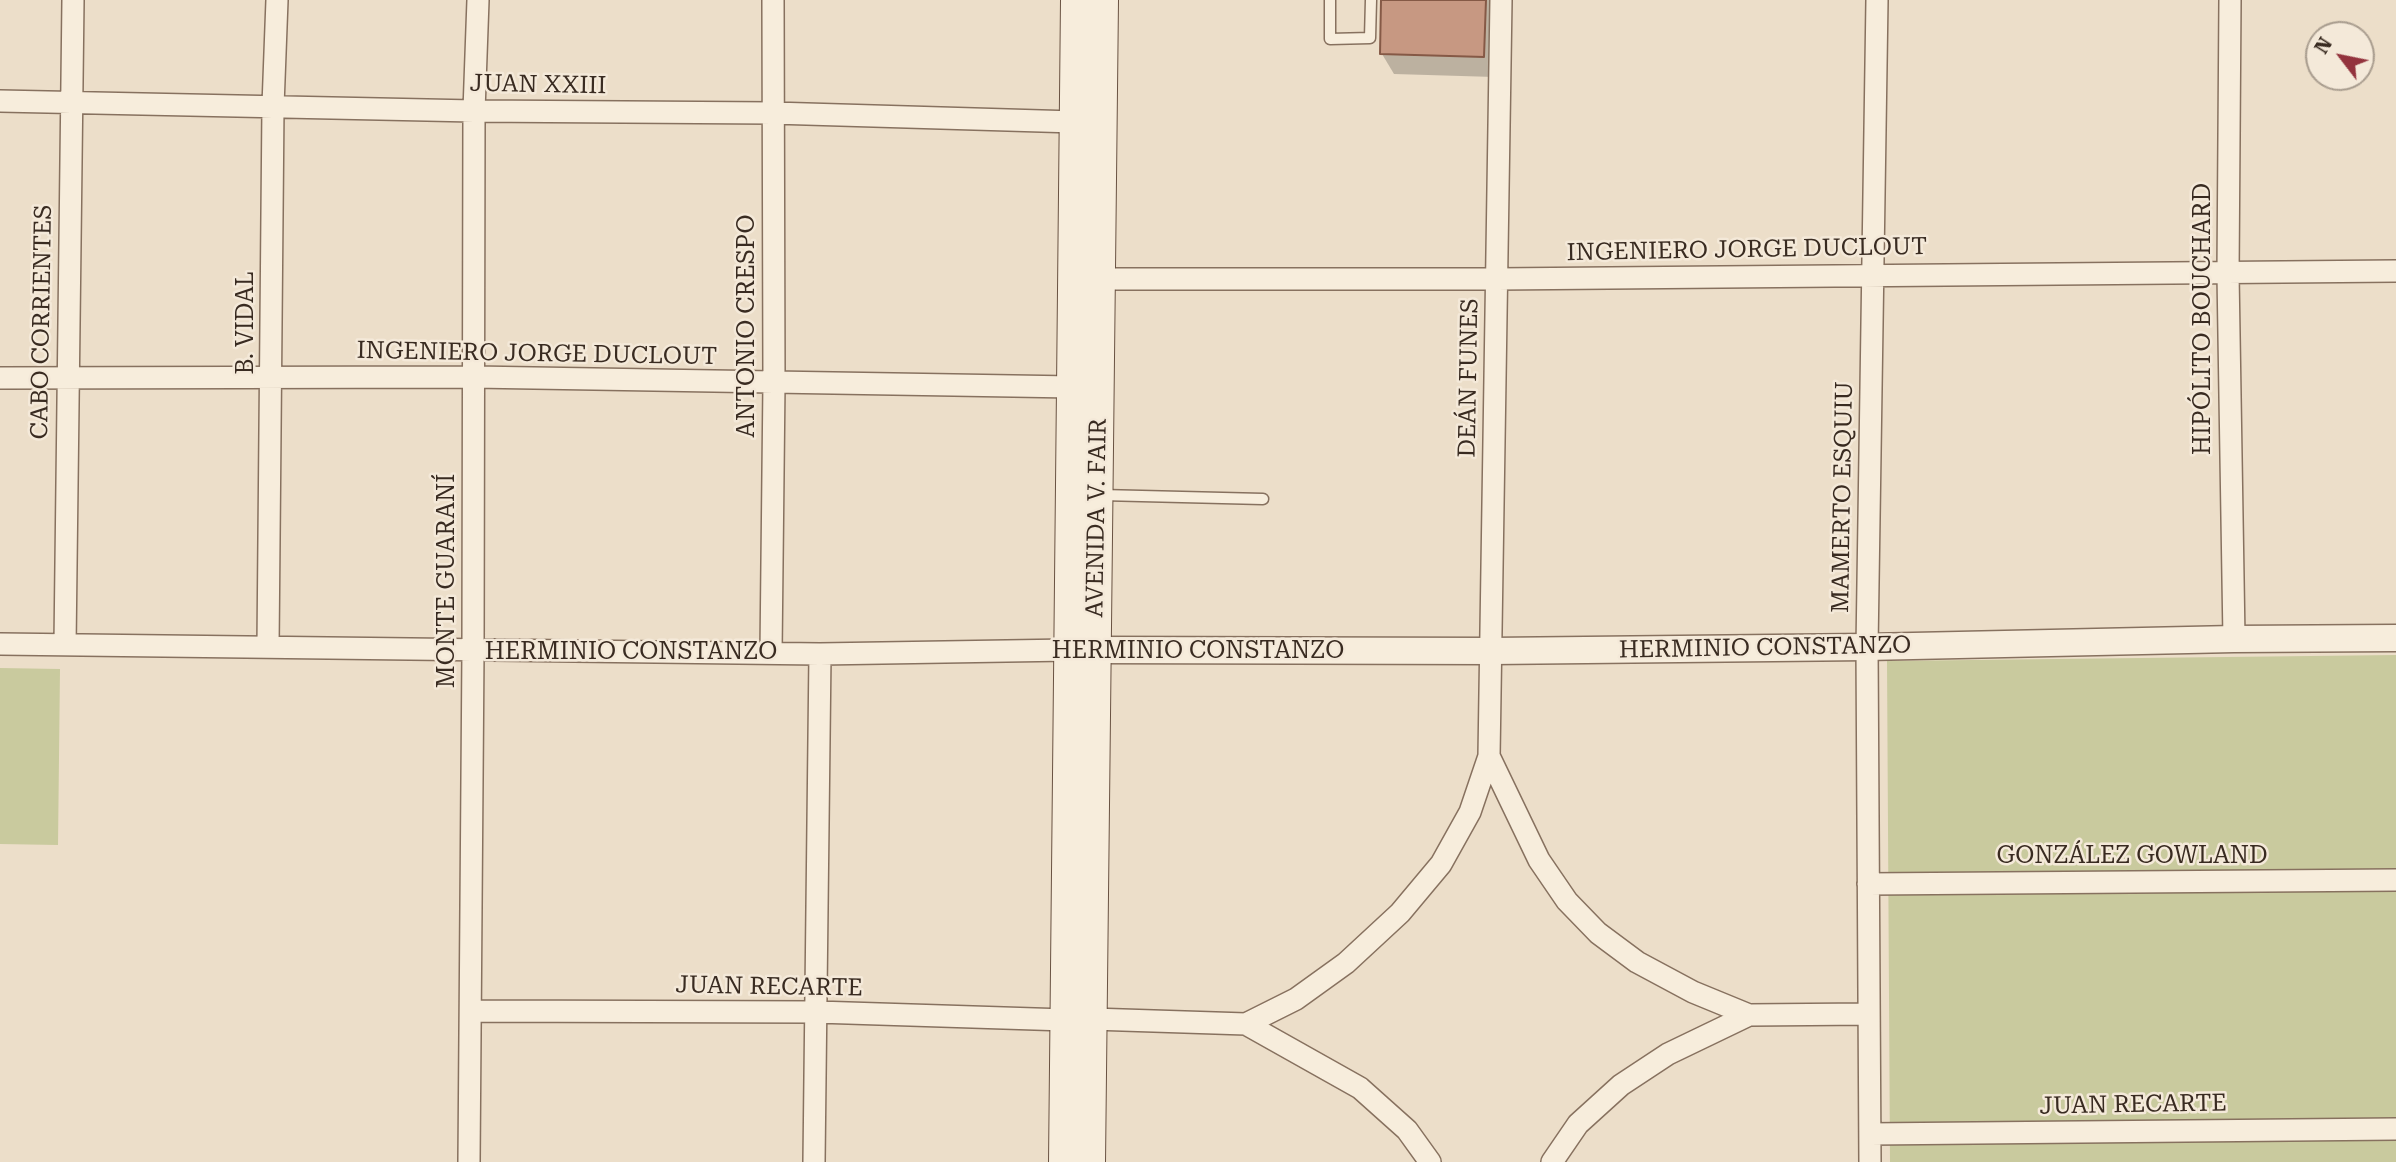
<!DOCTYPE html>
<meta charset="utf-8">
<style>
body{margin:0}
#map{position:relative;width:2396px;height:1162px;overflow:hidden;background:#ecdec9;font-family:"Roboto Serif",serif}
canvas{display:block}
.north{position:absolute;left:2305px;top:21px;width:70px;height:70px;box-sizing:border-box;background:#f4e9d9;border:2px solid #a99d8f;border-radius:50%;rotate:302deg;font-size:19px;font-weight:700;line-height:28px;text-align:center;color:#392b21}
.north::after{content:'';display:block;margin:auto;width:24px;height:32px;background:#93333d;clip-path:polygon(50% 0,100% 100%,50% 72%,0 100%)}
</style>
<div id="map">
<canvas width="2396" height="1162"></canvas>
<div class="north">N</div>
</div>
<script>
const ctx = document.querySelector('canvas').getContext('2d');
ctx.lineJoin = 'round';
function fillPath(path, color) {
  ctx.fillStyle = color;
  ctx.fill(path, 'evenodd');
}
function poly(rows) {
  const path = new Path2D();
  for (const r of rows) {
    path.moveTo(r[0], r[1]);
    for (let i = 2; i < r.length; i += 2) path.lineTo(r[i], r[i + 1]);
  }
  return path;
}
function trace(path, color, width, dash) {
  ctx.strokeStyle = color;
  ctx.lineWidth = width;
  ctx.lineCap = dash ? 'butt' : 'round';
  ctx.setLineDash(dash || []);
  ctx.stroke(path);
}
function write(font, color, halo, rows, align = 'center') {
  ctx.font = font + ' "Roboto Serif",serif';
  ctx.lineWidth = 5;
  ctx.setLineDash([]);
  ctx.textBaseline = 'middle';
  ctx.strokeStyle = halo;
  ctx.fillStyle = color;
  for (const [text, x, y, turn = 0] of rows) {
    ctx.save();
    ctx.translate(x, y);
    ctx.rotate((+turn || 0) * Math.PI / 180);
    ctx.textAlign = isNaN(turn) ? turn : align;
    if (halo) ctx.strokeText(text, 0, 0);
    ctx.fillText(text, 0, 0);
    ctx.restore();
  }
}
fillPath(poly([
 [2396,655,2396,1162,1890,1162,1887,661],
 [0,668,60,669,58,845,0,844]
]), '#c9ca9e');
fillPath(poly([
 [1383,0,1497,0,1494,77,1394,74,1382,54]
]), '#0003');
const building = poly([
 [1381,0,1486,0,1484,57,1380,54,1381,0]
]);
fillPath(building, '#c79882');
trace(building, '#855946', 2);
const service = poly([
 [1330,0,1330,39,1370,38,1371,0],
 [1101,495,1263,499]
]);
const minor = poly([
 [2230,0,2228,274,2234,639],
 [0,101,474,111,773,113,1075,122],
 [1099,279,1497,279,2396,271],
 [0,378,474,377,1073,387],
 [0,644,820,654,1069,650],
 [65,645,73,0],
 [268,646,273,106,277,0],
 [771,652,774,383,773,0],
 [1489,756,1539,860,1567,901,1598,933,1637,962,1693,992,1749,1015,1869,1014],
 [1868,884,2396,880],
 [471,1011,817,1012,1066,1020],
 [1092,1019,1246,1024,1360,1088,1407,1130,1430,1162],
 [1246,1024,1296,999,1346,963,1400,913,1441,864,1470,812,1489,756,1501,0],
 [1870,1134,2396,1129],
 [469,1162,473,651,474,111,478,0],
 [814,1162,820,654],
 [1552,1162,1578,1124,1621,1085,1668,1054,1749,1015],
 [1870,1162,1867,647,1877,0]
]);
const tertiary = poly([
 [1095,650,1492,651,1867,647,2234,639,2396,638]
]);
const secondary = poly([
 [1064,1162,1076,0],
 [1090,1162,1103,0]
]);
trace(service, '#87715f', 13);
trace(minor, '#87715f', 24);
trace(tertiary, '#87715f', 29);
trace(secondary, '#695242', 32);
trace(service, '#f7eddc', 10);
trace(minor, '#f7eddc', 21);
trace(tertiary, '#f7eddc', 26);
trace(secondary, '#f7eddc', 30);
write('24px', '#392b21', '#f4e9d9', [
 ["JUAN XXIII",538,85,1],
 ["INGENIERO JORGE DUCLOUT",1747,250,-1],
 ["HIPÓLITO BOUCHARD",2203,319,-90],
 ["CABO CORRIENTES",42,322,-89],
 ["B. VIDAL",246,323,-90],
 ["ANTONIO CRESPO",747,326,-90],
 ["INGENIERO JORGE DUCLOUT",537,354,1],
 ["DEÁN FUNES",1469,378,-89],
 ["MAMERTO ESQUIU",1843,497,-89],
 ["AVENIDA V. FAIR",1097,518,-89],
 ["MONTE GUARANÍ",447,581,-90],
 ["HERMINIO CONSTANZO",1765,648,-1],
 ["HERMINIO CONSTANZO",1198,651],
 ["HERMINIO CONSTANZO",631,652],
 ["GONZÁLEZ GOWLAND",2132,856],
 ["JUAN RECARTE",769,987,1],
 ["JUAN RECARTE",2133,1105,-1]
]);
</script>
